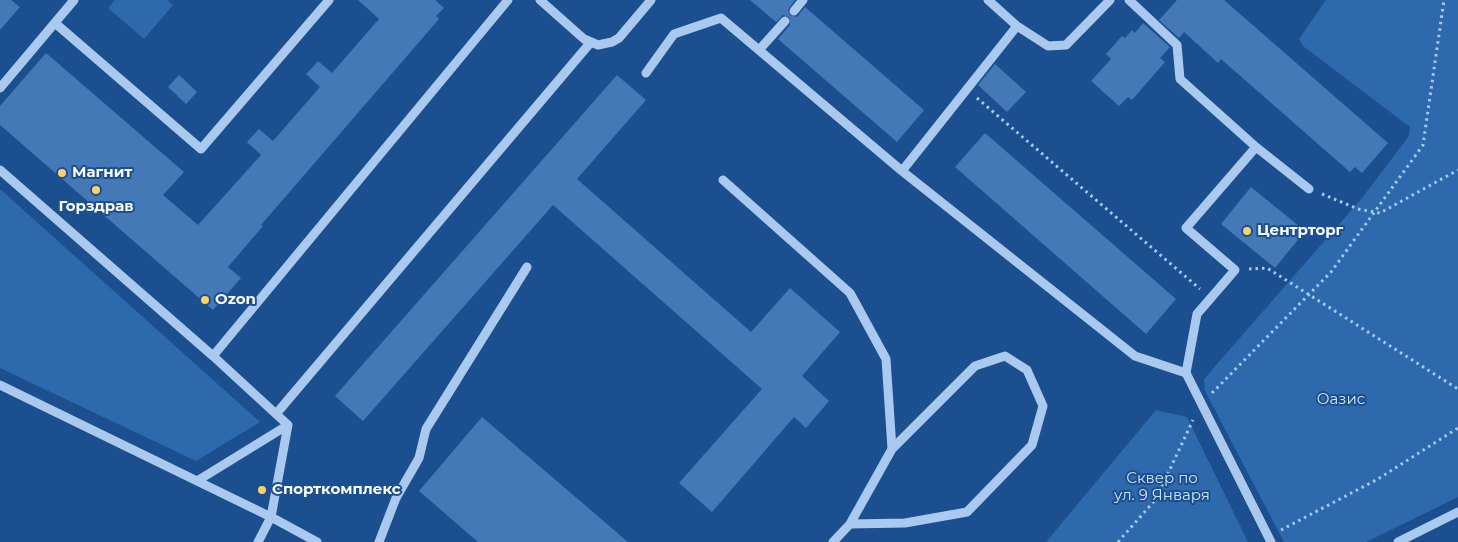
<!DOCTYPE html>
<meta charset="utf-8">
<style>
body{margin:0}
canvas{display:block;background:#1b4f8f}
</style>
<canvas width="1458" height="542"></canvas>
<script>
const ctx = document.querySelector('canvas').getContext('2d');
ctx.lineJoin = 'round';
function fillPath(path, color) {
  ctx.fillStyle = color;
  ctx.fill(path, 'evenodd');
}
function poly(rows) {
  const path = new Path2D();
  for (const r of rows) {
    path.moveTo(r[0], r[1]);
    for (let i = 2; i < r.length; i += 2) path.lineTo(r[i], r[i + 1]);
  }
  return path;
}
function trace(path, color, width, dash) {
  ctx.strokeStyle = color;
  ctx.lineWidth = width;
  ctx.lineCap = dash ? 'butt' : 'round';
  ctx.setLineDash(dash || []);
  ctx.stroke(path);
}
function write(font, color, halo, rows, align = 'center') {
  ctx.font = font + ' Montserrat,sans-serif';
  ctx.lineWidth = 4;
  ctx.setLineDash([]);
  ctx.textBaseline = 'middle';
  ctx.strokeStyle = halo;
  ctx.fillStyle = color;
  for (const [text, x, y, turn = 0] of rows) {
    ctx.save();
    ctx.translate(x, y);
    ctx.rotate((+turn || 0) * Math.PI / 180);
    ctx.textAlign = isNaN(turn) ? turn : align;
    if (halo) ctx.strokeText(text, 0, 0);
    ctx.fillText(text, 0, 0);
    ctx.restore();
  }
}
fillPath(poly([
 [115,0,167,0,173,5,144,39,108,8],
 [1326,0,1458,0,1458,497,1366,542,1284,542,1205,391,1204,379,1362,198,1409,136,1410,127,1303,46,1299,39],
 [0,189,260,422,196,461,0,368],
 [1156,410,1187,417,1248,542,1046,542]
]), '#2e69ad');
fillPath(poly([
 [0,0,11,0,20,7,0,30],
 [358,0,435,0,444,8,436,16,439,19,261,225,263,226,228,267,241,278,213,310,0,125,0,106,46,53,184,172,163,195,198,225,261,155,247,142,259,129,273,141,320,87,306,74,312,68,318,61,332,73,379,19],
 [750,0,795,0,788,10,790,15,797,17,805,7,924,110,897,142,778,39,790,25,789,17,783,15,776,22],
 [1177,0,1224,0,1388,143,1362,173,1355,167,1350,172,1221,59,1218,63,1184,32,1179,38,1159,20],
 [1143,23,1170,47,1160,58,1165,62,1132,100,1128,97,1119,106,1091,81,1111,59,1106,54,1122,36,1125,38,1132,30,1135,33],
 [995,64,1026,92,1007,112,978,85],
 [179,75,197,92,186,104,168,87],
 [617,75,646,100,577,179,751,332,790,288,840,332,802,376,829,401,806,428,794,417,712,512,679,483,762,389,553,205,363,421,335,396],
 [985,133,1176,299,1146,334,955,167],
 [1251,187,1305,231,1275,268,1221,224],
 [482,417,628,542,478,542,419,491]
]), '#4478b7');
trace(poly([
 [977,98,1200,289],
 [1322,194,1358,209,1380,213,1458,170],
 [1249,269,1267,268,1458,389],
 [1212,393,1331,272,1423,145,1444,0],
 [1281,530,1378,479,1458,428],
 [1118,542,1156,499,1193,420]
]), '#a9c9ee', 3, [2.5, 4]);
trace(poly([
 [540,0,584,39,598,45,612,42,619,38,651,0],
 [988,0,1017,26],
 [1129,0,1177,45,1180,79,1256,147],
 [794,11,803,0],
 [55,23,201,149,329,0],
 [759,50,785,21],
 [646,73,674,34,721,18,902,171,1135,356,1186,373,1271,542],
 [0,88,74,0],
 [0,170,213,356,288,425,271,517,258,542],
 [902,171,1017,26,1048,46,1066,45,1110,0],
 [723,180,850,293,886,359,892,449,850,524,833,542],
 [213,356,508,0],
 [1186,373,1197,314,1235,270,1186,228,1256,147,1309,189],
 [0,385,271,517,317,542],
 [276,414,591,42],
 [197,481,288,425],
 [850,524,905,523,967,512,1032,445,1043,406,1027,370,1005,356,975,366,892,449],
 [379,542,396,498,419,458,426,429,527,267],
 [1398,542,1458,512]
]), '#a9c9ee', 9);
for (const [x, y, r, color] of [
 [62,173,5,"#ffd166"],
 [96,190,5,"#ffd166"],
 [1247,231,5,"#ffd166"],
 [205,300,5,"#ffd166"],
 [262,490,5,"#ffd166"]
]) {
  const dot = new Path2D();
  dot.arc(x, y, r, 0, 2 * Math.PI);
  ctx.fillStyle = color;
  ctx.fill(dot);
  trace(dot, '#1b4f8f', 2);
}
write('bold 15px', '#fff', '#1b4f8f', [
 ["Магнит",72,173],
 ["Горздрав",96,207,"center"],
 ["Центрторг",1257,231],
 ["Ozon",215,300],
 ["Спорткомплекс",272,490]
], 'left');
write('15px', '#cfe3fa', '#1b4f8f', [
 ["Оазис",1341,400],
 ["Сквер по",1162,479],
 ["ул. 9 Января",1162,496]
]);
</script>
